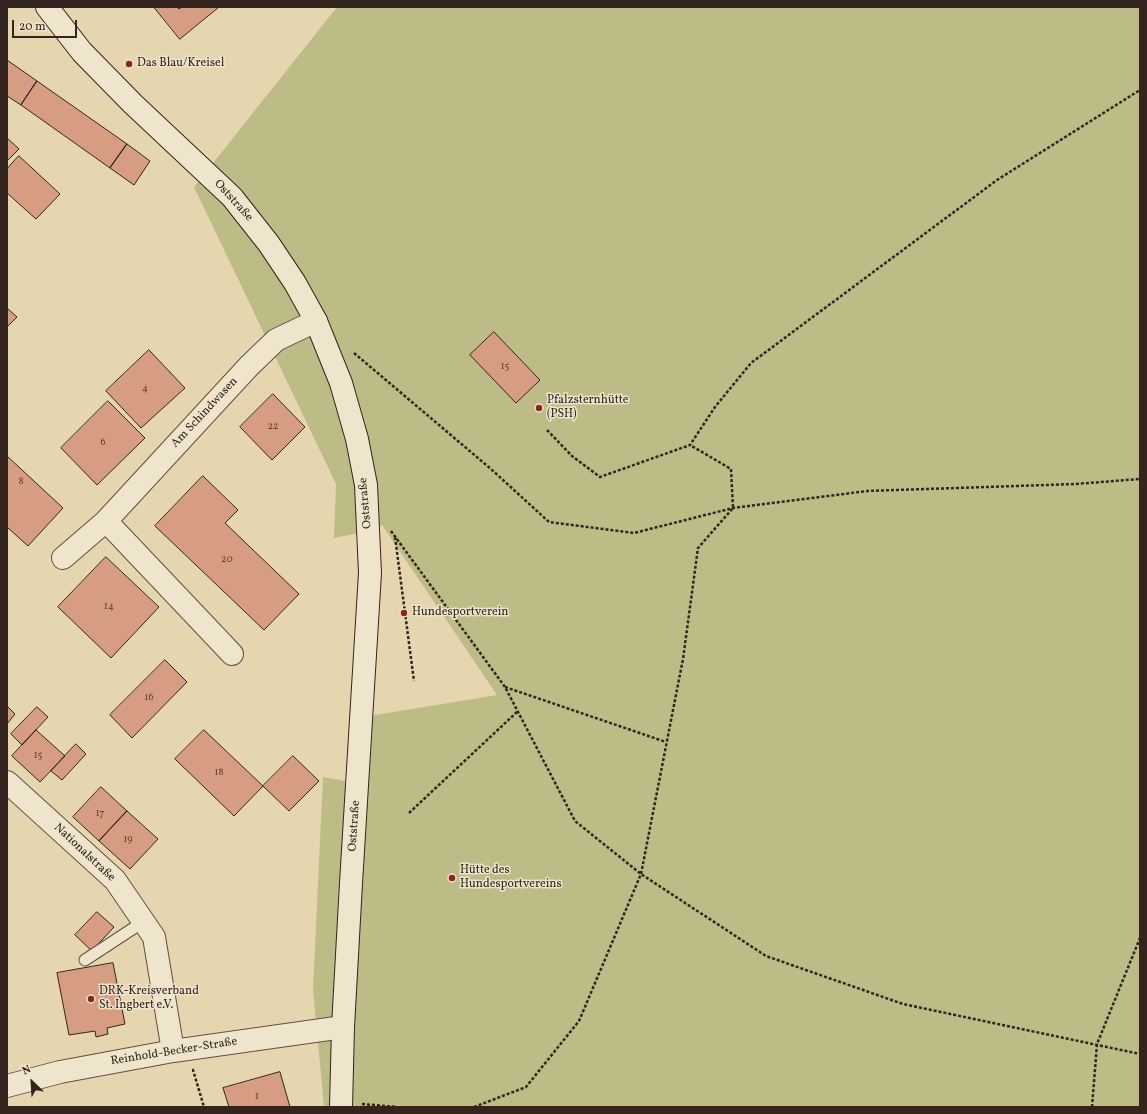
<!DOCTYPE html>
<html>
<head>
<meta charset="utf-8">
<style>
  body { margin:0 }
  #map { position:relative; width:1147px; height:1114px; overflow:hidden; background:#e6d6b0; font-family:Vollkorn,serif }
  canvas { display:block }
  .frame { position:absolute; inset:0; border:8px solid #33241e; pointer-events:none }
  .north { position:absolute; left:12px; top:1062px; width:40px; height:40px; -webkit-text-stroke:3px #efe4cc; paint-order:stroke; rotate:335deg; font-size:11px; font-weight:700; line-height:16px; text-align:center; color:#33241e }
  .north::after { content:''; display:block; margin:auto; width:14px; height:18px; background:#33241e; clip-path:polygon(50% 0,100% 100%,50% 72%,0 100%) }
  .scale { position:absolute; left:12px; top:20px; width:65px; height:18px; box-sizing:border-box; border:2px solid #33241e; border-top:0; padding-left:5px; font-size:12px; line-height:14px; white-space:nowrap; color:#33241e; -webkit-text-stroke:3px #efe4cc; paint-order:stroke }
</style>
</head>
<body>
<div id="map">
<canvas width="1147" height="1114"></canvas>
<div class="frame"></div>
<div class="north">N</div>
<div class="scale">20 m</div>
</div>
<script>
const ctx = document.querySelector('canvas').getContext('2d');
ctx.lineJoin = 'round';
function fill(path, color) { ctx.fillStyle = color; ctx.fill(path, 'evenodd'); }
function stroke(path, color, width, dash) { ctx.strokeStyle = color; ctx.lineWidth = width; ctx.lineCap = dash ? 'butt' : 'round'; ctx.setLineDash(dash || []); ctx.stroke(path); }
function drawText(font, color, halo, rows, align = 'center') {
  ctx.font = font + ' Vollkorn,serif'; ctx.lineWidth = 3; ctx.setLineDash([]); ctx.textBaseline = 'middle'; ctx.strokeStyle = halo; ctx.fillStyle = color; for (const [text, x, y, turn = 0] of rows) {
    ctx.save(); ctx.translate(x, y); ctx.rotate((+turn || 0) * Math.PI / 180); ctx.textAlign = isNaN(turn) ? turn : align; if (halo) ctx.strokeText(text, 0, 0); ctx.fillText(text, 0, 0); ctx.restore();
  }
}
fill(new Path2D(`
  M337 7H1140V1107H324L313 989 323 777 356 783 363 717 497 695 382 525 369 531 334 538 336 484 194 187Z`), '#bdbb86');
const building = new Path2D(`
  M154 7H177L179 9 182 7H219L180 39Z
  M7 60 37 81 21 105 7 96Z
  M37 81 127 144 110 168 21 105Z
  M7 138 19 149 7 161Z
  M127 144 150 161 134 185 110 168Z
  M19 156 60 194 36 219 7 193V169Z
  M7 308 17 317 7 327Z
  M494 332 540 380 516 403 470 355Z
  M149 350 185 388 141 428 106 391Z
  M273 394 305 427 272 460 240 427Z
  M108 401 145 438 97 485 61 448Z
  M7 456 63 508 28 546 7 527Z
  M203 476 238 510 225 523 299 594 264 630 155 526Z
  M106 557 159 607 111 658 58 607Z
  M165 660 187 682 132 738 110 715Z
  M7 706 15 714 7 724Z
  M37 707 48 717 22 745 11 734Z
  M36 730 65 756 40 782 12 756Z
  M204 730 263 786 234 816 175 759Z
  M76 744 86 754 62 780 51 771Z
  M293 756 319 781 289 811 263 786Z
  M101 787 127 811 99 841 73 817Z
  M127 811 158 839 130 869 99 841Z
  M97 912 114 927 92 951 75 935Z
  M113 963 125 1024 107 1028 108 1034 96 1037 95 1031 69 1035 57 973Z
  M280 1072 290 1107H229L223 1088Z`);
fill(building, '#d79d83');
stroke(building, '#33241e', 1);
const lane = new Path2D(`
  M85 960 143 922`);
const street = new Path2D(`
  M106 521 232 654
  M63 558 106 521 249 366 276 340 316 321
  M7 782 115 880 154 937 173 1051
  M7 1086 60 1072 173 1051 343 1027`);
const secondary = new Path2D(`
  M47 7 82 52 133 104 232 197 269 244 295 283 316 321 341 383 357 439 366 485 370 573 351 883 343 1027 341 1107`);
stroke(lane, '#605042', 13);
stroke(street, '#605042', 24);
stroke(secondary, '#33241e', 24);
stroke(new Path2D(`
  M354 353 491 469 549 522 634 533 733 508 867 491 1075 484 1140 479
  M547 430 572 456 600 477 690 445 715 407 751 363 997 180 1140 90
  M391 531 505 687 575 821 641 874 766 956 903 1004 1140 1054
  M395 537 414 681
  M505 687 666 742
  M409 813 518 711
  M192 1070H193L204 1107
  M362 1104 397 1107
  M474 1107 526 1087 579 1021 641 874 683 659 698 548 733 508 731 469 690 445
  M1092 1107 1097 1044 1140 938`), '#33241e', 2.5, [3, 2]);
stroke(lane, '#efe4cc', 11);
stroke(street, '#efe4cc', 22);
stroke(secondary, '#efe4cc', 22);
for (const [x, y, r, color] of [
  [129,64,4,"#8f2418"],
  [539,408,4,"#8f2418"],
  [404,613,4,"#8f2418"],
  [452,878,4,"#8f2418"],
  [91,999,4,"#8f2418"]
]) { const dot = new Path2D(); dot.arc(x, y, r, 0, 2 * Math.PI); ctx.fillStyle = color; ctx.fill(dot); stroke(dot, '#efe4cc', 1.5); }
drawText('10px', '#5c4237', null, [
  ["15",505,367],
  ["4",145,389],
  ["22",273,427],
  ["6",103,443],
  ["8",21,482],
  ["20",227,560],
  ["14",109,607],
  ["16",149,698],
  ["15",38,756],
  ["18",219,773],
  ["17",100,814],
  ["19",128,840],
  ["1",257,1097]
]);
drawText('12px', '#33241e', '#efe4cc', [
  ["Das Blau/Kreisel",137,64],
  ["Pfalzsternhütte",547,401],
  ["(PSH)",547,415],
  ["Hundesportverein",412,613],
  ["Hütte des",460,871],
  ["Hundesportvereins",460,885],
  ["DRK-Kreisverband",99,992],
  ["St. Ingbert e.V.",99,1006]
], 'left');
drawText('12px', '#33241e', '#efe4cc', [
  ["Oststraße",233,201,48],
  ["Am Schindwasen",205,413,-47],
  ["Oststraße",366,503,-95],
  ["Oststraße",355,826,-86],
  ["Nationalstraße",84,853,43],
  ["Reinhold-Becker-Straße",174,1052,-9]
]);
</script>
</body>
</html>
